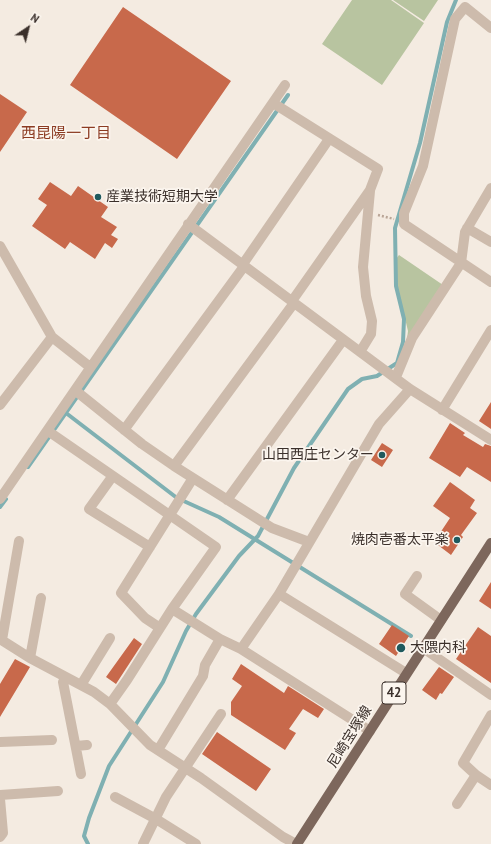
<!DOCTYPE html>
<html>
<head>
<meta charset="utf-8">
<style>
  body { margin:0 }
  #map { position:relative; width:491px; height:844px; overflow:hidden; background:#f4ebe1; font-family:"PT Sans",sans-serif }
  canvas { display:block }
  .north { position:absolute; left:8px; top:8px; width:40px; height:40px; -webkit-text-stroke:3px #fbf5ee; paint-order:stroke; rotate:35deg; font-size:11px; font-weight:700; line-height:16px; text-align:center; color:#3b302b }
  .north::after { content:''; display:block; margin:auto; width:14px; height:18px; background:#3b302b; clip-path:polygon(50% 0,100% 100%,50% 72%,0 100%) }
</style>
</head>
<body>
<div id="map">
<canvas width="491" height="844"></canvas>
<div class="north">N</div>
</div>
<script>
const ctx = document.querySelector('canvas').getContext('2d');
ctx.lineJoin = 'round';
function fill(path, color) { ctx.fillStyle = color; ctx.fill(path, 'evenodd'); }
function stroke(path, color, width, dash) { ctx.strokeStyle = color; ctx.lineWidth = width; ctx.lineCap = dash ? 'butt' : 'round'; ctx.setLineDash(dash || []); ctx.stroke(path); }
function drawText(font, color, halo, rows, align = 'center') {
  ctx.font = font + ' "PT Sans","Noto Sans JP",sans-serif'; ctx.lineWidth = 3.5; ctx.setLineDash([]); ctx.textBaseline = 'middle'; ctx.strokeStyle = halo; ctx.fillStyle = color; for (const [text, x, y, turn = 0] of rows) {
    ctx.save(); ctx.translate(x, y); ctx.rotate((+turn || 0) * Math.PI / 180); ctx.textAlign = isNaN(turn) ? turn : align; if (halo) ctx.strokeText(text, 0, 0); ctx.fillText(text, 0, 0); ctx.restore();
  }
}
fill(new Path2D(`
  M352 0H391L424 23 382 85 322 44Z
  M393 0H438L424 21Z
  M399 255 443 285 407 339 408 331 397 285 396 259Z`), '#b8c4a0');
stroke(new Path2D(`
  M66 413 177 498 219 517 411 636
  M28 467 288 95
  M0 507 6 499
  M88 844 84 836 89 818 109 766 163 682 186 631 196 614 239 556 258 536 294 468 348 389 362 379 377 376 397 363 403 342 404 319 396 286 395 228 420 143 447 22 456 0`), '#7fb0b2', 4);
fill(new Path2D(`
  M123 7 231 81 177 159 70 85Z
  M0 94 27 112 0 152Z
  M50 182 71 196 78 186 108 207 101 217 117 227 111 235 118 239 112 248 105 243 95 259 70 242 65 249 32 226 47 205 38 199Z
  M491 402V429L479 421Z
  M450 423 465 433 463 435 483 447 485 444 491 446V482L467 467 460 477 429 458Z
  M382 443 393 450 382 467 371 460Z
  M450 482 475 500 470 508 477 513 461 535 463 537 451 555 434 542 450 518 433 506Z
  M491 582V609L479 601Z
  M392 625 409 636 396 656 379 644Z
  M478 627 491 636V683L456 659Z
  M134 638 142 644 116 684 106 677Z
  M15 659 30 667 0 717V684Z
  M241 664 284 693 288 686 324 709 318 718 303 709 289 729 296 733 285 750 231 715V702L242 686 232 679Z
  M439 667 454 677 442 694 440 693 436 700 422 690Z
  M217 732 271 769 256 791 202 754Z`), '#c8694b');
stroke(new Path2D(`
  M378 215 394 219`), '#b9a596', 2.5, [2, 2]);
stroke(new Path2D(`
  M491 28 465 7 455 19 423 166 404 213V224L491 282
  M273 103 378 169 370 190 292 301
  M188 224 410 389 491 440
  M467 228 491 242
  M0 246 52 337 90 367
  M243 264 329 139
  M360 352 371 334 372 321 366 296 363 267 370 191
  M396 377 412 338 461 263 465 232 491 188
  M76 391 142 444 174 466 272 528 309 542
  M0 405 52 337
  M442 410 491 330
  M124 430 245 265
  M48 431 216 547 172 609 127 680 110 704
  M174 466 294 303
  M112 477 89 509 150 547
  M0 499 285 85
  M227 500 343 340
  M417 576 405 594 441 620
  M279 594 406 673
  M172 609 220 639 241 649 370 731
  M160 628 145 618 121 593 193 478
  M0 639 30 658 94 692 110 704 150 745 201 778 283 837 296 844
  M2 640 19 541
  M423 648 491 695
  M241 649 279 594 379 424 410 389
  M30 658 41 598
  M66 677 63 682 81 774
  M81 685 110 638
  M491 715 463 763 476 775 491 785
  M0 742 52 740
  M76 746 87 745
  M158 750 203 676 205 665 220 639
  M0 795 58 791
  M115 797 156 819 196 844
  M0 799 3 833 0 837
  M457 804 476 775
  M143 844 166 797 221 714`), '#cdbbac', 10);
stroke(new Path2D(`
  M297 844 491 543`), '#7d675c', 10);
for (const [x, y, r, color] of [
  [98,197,4,"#1f5a5e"],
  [382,455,4,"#1f5a5e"],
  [457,540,4,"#1f5a5e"],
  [401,648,5,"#1f5a5e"]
]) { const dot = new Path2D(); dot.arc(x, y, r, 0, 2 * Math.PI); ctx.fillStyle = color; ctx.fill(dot); stroke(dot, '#fbf5ee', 1.5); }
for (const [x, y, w] of [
  [394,693,24]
]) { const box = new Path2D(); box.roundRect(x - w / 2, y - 11, w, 22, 3); ctx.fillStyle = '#fbf5ee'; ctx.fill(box); stroke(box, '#3b302b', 1); }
drawText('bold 13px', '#3b302b', null, [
  ["42",394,693]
]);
drawText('14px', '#3b302b', '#fbf5ee', [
  ["産業技術短期大学",106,197],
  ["山田西庄センター",374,455,"right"],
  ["焼肉壱番太平楽",449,540,"right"],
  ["大隈内科",410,648]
], 'left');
drawText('14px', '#3b302b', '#fbf5ee', [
  ["尼崎宝塚線",350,737,-58]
]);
drawText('15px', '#8c3b22', '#fbf5ee', [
  ["西昆陽一丁目",66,134]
]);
</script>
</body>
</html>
